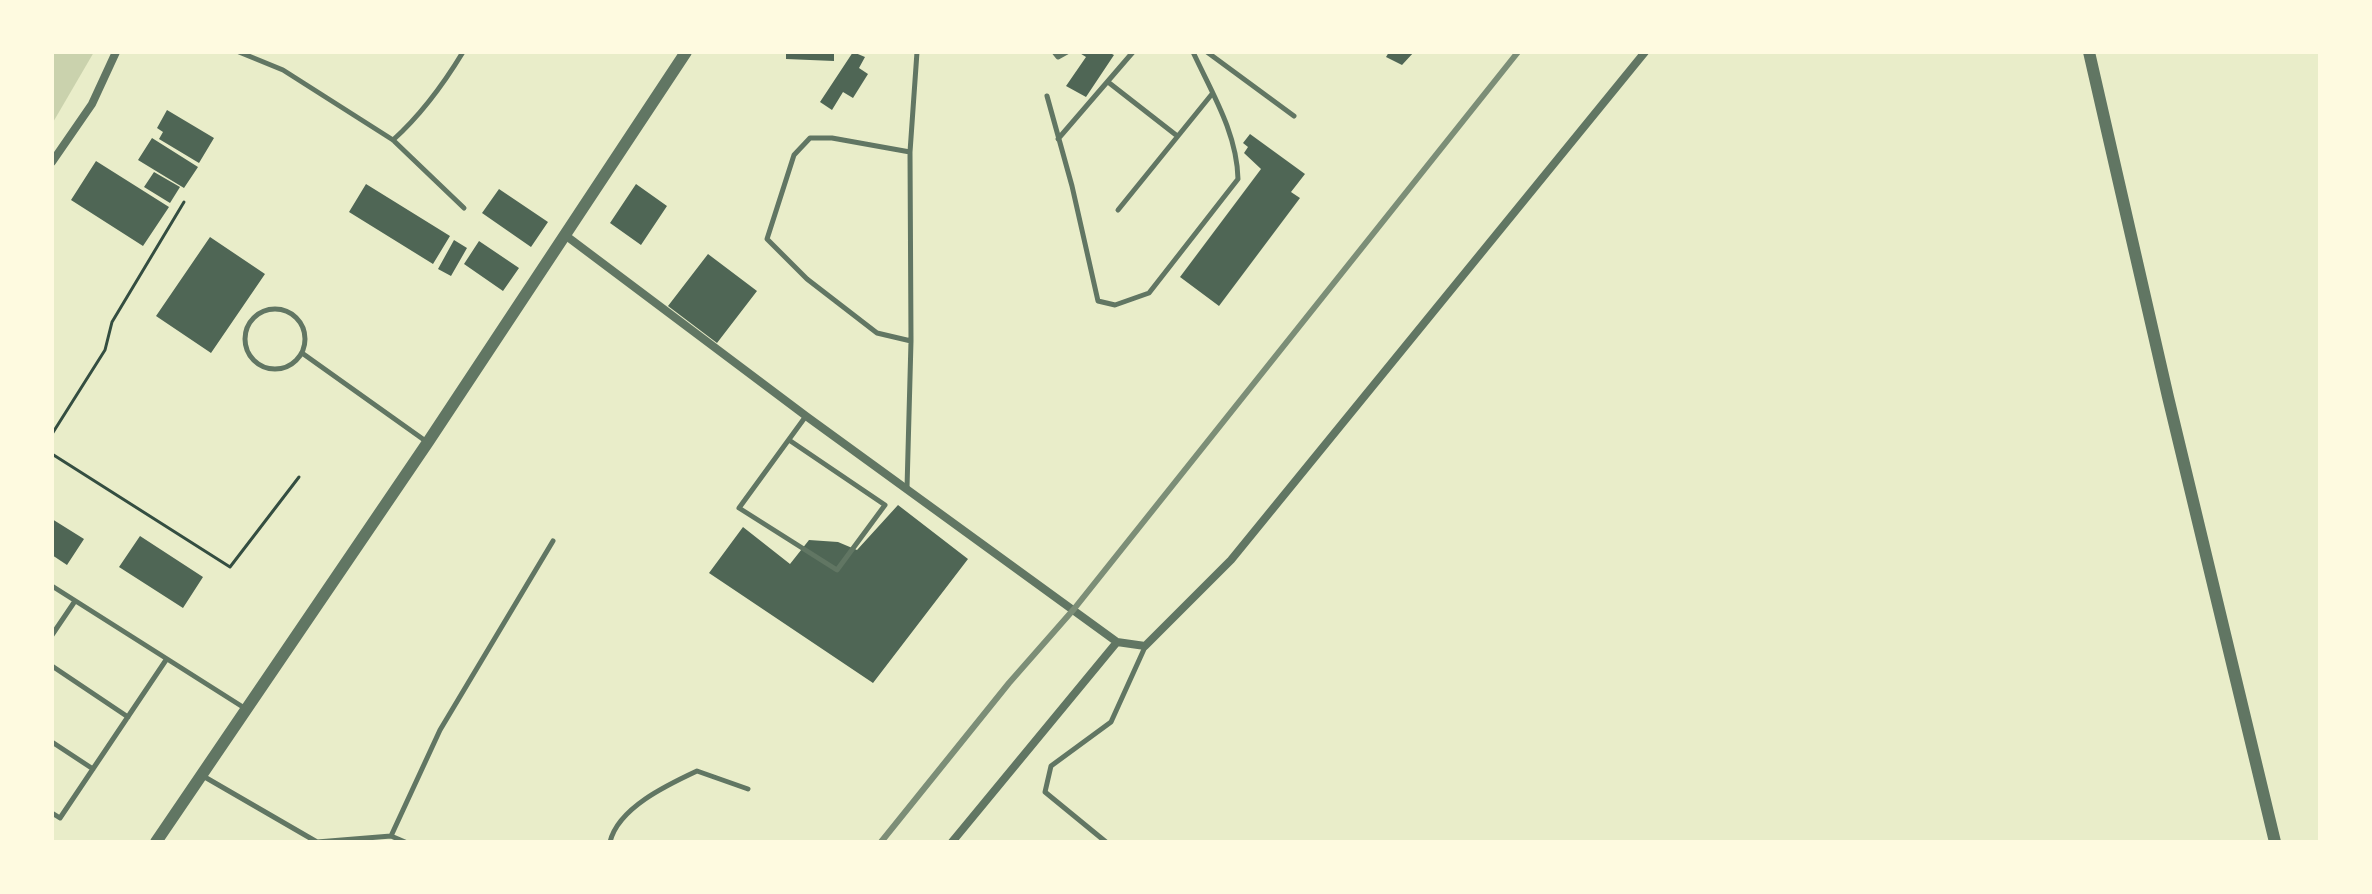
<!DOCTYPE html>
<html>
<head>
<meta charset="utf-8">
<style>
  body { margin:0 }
  #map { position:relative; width:2372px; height:894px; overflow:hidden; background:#e9edc9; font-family:Figtree,sans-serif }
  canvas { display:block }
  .frame { position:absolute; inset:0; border:54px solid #fefae0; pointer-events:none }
</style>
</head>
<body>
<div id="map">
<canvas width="2372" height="894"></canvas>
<div class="frame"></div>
</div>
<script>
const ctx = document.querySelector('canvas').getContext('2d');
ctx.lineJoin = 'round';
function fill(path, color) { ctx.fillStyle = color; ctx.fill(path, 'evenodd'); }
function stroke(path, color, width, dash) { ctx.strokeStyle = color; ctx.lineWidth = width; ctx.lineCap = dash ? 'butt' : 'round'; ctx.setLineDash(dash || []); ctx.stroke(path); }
fill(new Path2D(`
  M52 52H94L52 124Z`), '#cad2ad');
fill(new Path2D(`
  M786 52H834V61L786 59Z
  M853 52 865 57 859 68 868 74 853 98 843 92 832 110 820 102Z
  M1078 52H1108L1114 55 1086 97 1066 86 1086 57Z
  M1389 52H1414L1402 65 1386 57Z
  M167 110 214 138 199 163 159 139 163 132 157 128Z
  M1250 134 1305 174 1291 192 1300 198 1219 306 1180 277 1261 169 1244 153 1248 147 1243 143Z
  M152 138 198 167 184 188 138 160Z
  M96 161 169 207 143 246 71 200Z
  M154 172 180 187 170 203 144 187Z
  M366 184 450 236 433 264 349 212Z
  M636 184 667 206 641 245 610 223Z
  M499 189 548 222 531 247 482 213Z
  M210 237 265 274 211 353 156 316Z
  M454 240 467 248 451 276 438 269Z
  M479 241 519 268 503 291 464 264Z
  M708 254 757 291 717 343 668 306Z
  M898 505 968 559 873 683 709 573 743 527 790 564 809 540 838 542 857 550Z
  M52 519 84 539 67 565 52 555Z
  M140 536 203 577 183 608 119 567Z`), '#4f6655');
stroke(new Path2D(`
  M52 434 105 350 112 322 184 202
  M52 454 230 567 299 477`), '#344e41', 3);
stroke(new Path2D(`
  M239 52 283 70 393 140 464 208
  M1054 52 1058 57 1067 52
  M1207 52 1294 116
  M1108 82 1176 135
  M1047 96 1072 186 1098 301 1115 305 1149 293 1238 179C1237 133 1212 93 1193 52
  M1058 139 1133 52
  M393 140C422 114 443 85 463 52
  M910 152 832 138H810L794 155 767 239 807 279 877 333 911 341
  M1118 210 1212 94
  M245 339a30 30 0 1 1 60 0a30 30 0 1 1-60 0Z
  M302 353 427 442
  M789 440 885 505 837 570 739 508 806 416
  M907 488 911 341 910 152 917 52
  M52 586 246 709
  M52 635 75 601
  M52 666 128 717
  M52 742 93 769
  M203 776 317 842 391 836 405 842
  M52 813 60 818 166 660
  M391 836 440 730 553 541
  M610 842C618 808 667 785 697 771L748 789
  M1106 842 1045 792 1051 766 1111 722 1145 647`), '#617663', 5);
stroke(new Path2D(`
  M52 162 92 104 116 52
  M565 235 806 416 1117 642 1145 646 1231 560 1645 52
  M952 842 1117 642`), '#617663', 8);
stroke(new Path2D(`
  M2089 52 2168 397 2275 842
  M156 842 428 442 686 52`), '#617663', 12);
stroke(new Path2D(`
  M881 842 1009 683 1074 609 1518 52`), '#7c8e77', 6);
</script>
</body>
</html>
